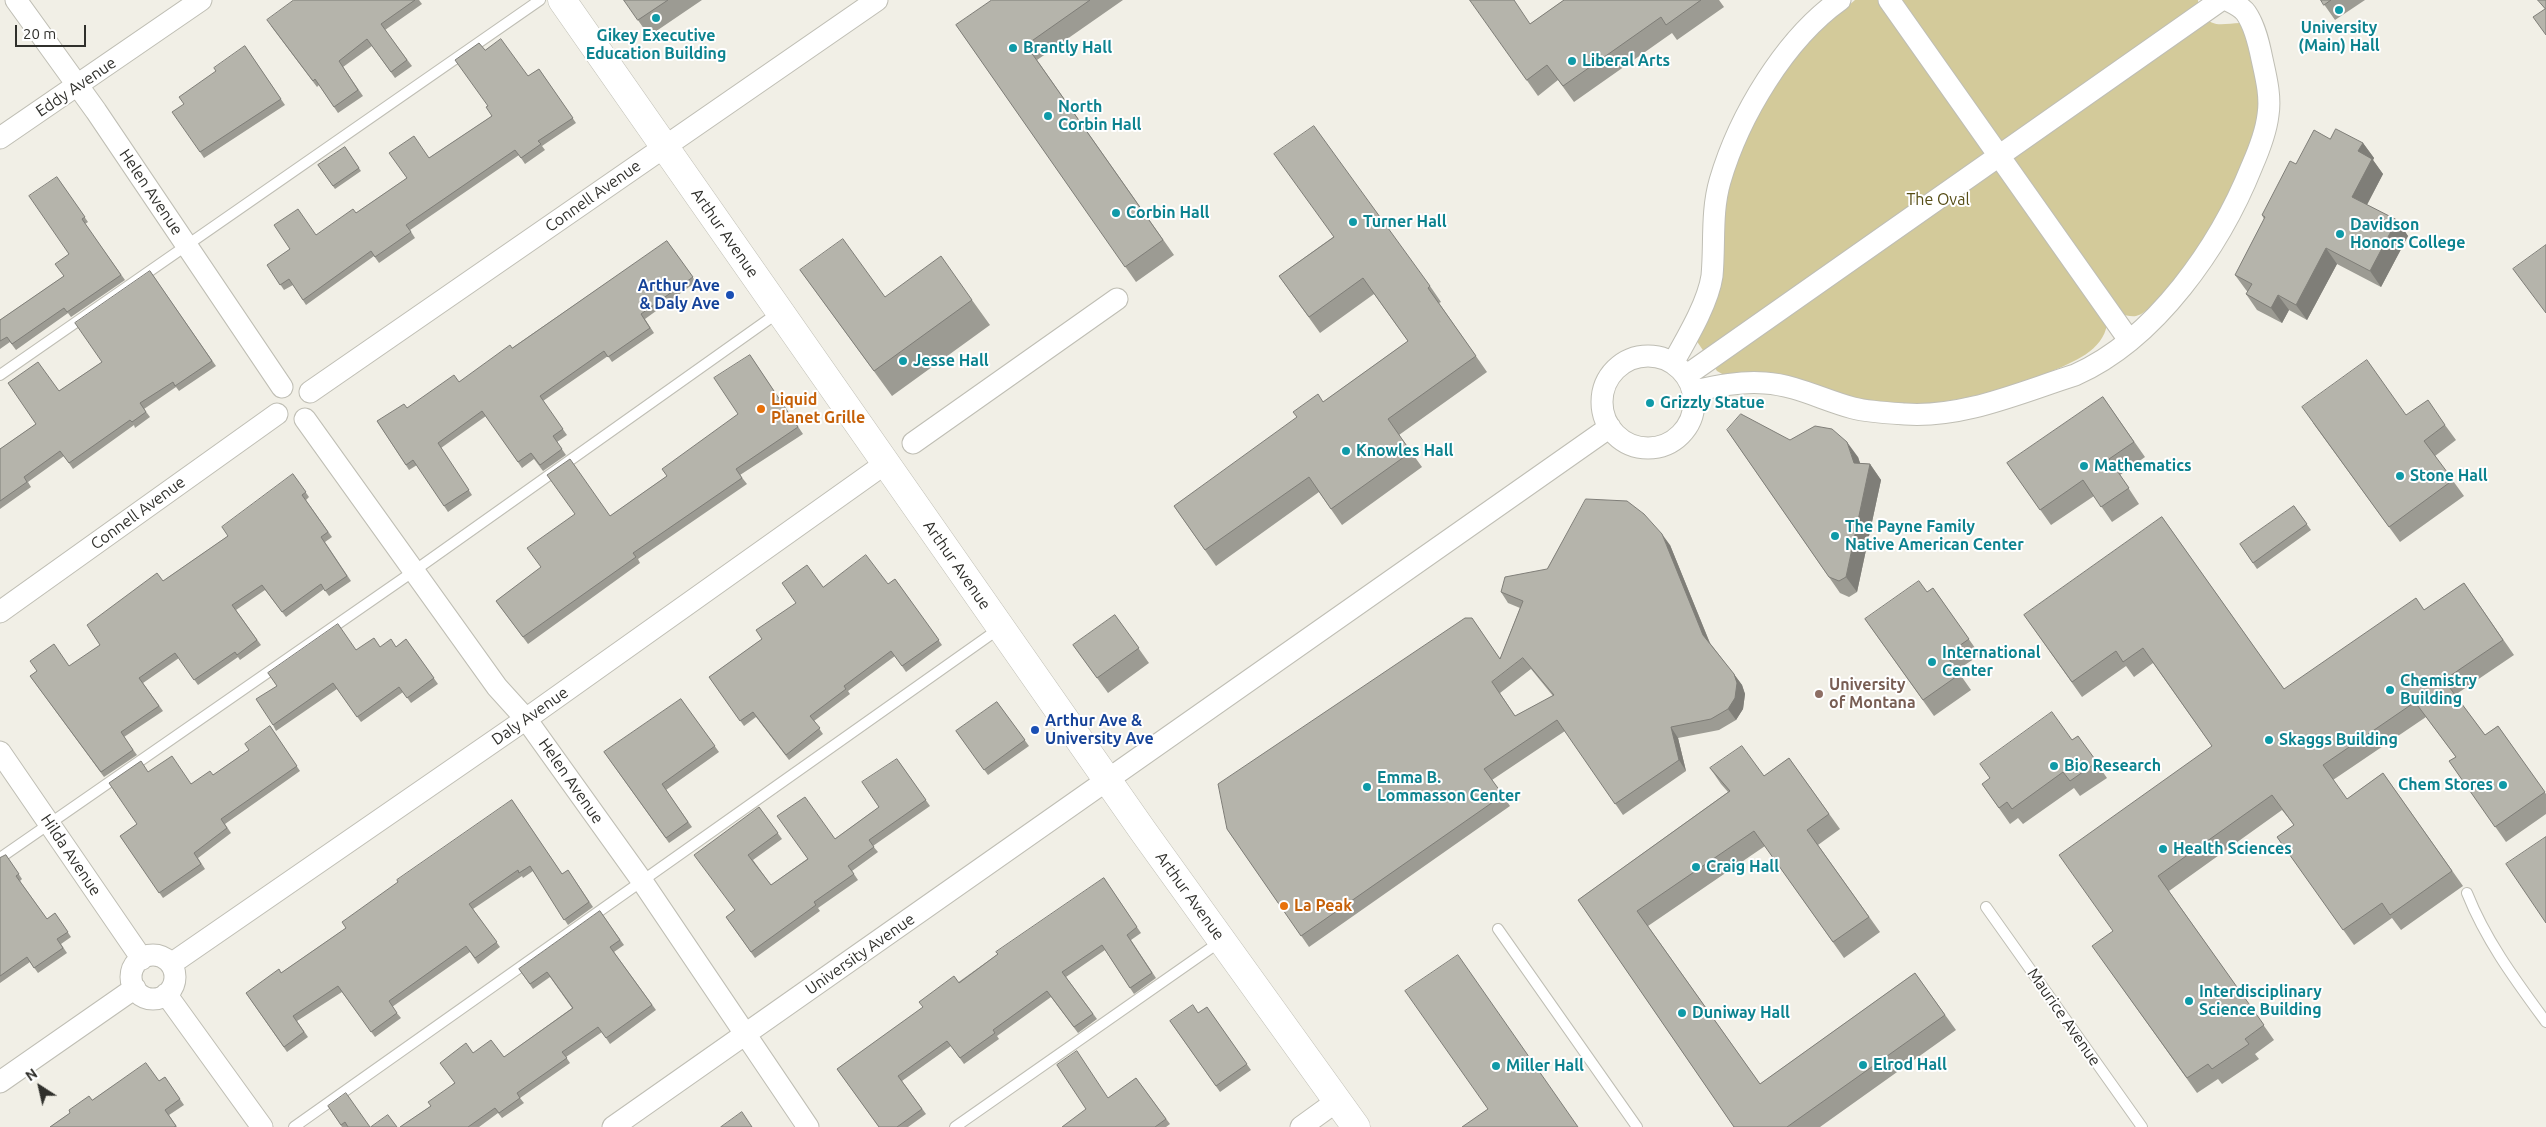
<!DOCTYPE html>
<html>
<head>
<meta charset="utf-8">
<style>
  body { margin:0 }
  #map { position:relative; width:2546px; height:1127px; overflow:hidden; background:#f1efe6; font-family:Ubuntu,sans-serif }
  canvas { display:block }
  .north { position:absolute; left:15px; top:1062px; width:50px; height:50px; -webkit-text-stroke:4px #fff; paint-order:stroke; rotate:325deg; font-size:14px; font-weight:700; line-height:20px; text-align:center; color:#30302c }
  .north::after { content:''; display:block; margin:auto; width:18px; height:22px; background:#30302c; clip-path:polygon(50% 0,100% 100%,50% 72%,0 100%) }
  .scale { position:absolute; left:15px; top:25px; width:71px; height:22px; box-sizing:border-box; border:2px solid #30302c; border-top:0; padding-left:6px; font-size:15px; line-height:18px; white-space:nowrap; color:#30302c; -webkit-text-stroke:4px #fff; paint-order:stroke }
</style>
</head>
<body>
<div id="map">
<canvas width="2546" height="1127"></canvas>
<div class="north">N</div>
<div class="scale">20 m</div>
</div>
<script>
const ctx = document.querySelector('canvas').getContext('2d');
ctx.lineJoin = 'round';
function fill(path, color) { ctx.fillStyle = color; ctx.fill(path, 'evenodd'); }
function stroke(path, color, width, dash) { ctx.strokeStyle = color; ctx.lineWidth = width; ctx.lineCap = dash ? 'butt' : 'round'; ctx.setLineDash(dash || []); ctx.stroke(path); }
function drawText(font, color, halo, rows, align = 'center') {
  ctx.font = font + ' Ubuntu,sans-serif'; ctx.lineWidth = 4; ctx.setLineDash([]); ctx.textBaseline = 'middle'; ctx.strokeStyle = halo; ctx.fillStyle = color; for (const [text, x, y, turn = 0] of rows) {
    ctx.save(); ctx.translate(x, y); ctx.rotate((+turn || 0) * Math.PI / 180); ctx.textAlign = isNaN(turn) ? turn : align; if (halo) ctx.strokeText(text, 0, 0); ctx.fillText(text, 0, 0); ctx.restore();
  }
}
fill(new Path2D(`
  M1855 0H2198C2198 6 2201 10 2204 15 2212 29 2226 23 2240 23L2244 26C2252 54 2261 83 2258 112 2252 174 2205 246 2164 292 2156 300 2148 313 2136 316 2131 317 2125 315 2121 314L2107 324C2103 351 2073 362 2050 372 2003 390 1957 403 1907 405 1882 406 1856 399 1832 395 1796 388 1760 382 1724 375L1717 371 1696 340 1727 183 1766 97 1792 59 1825 26Z`), '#d3ca9a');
const lane = new Path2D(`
  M0 375 540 0
  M0 858 414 571 779 312
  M2467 893C2486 941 2516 981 2546 1022
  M1986 907 2142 1127
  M1498 929 1637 1127
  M294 1127 1000 628
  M955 1127 1221 941`);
const street = new Path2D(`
  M16 0 96 111 282 387
  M1889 0 2129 340
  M0 138 201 0
  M1602 402a46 46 0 1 1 92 0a46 46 0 1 1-92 0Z
  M1673 363C1687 338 1708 303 1712 276 1715 244 1711 212 1720 181 1739 116 1785 39 1840 0
  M1687 375 2221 0
  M1694 391C1717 386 1741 381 1765 383 1796 385 1823 400 1853 408 1869 412 1889 413 1905 414 1964 418 2021 392 2075 375 2156 339 2220 246 2252 166 2259 150 2266 132 2268 115 2271 97 2266 77 2262 59 2259 44 2255 26 2246 13 2242 7 2233 3 2227 0
  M310 392 877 0
  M305 419 497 687 526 719 642 881 808 1127
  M913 443 1117 299
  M0 612 277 414
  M0 752 142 959
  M131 977a22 22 0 1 1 44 0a22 22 0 1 1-44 0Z
  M171 964 526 719 886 463
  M166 994 262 1127
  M0 1082 135 988
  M613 1127 1610 427
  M1301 1127 1337 1101`);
const secondary = new Path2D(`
  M562 0 1143 831 1356 1127`);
stroke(lane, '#bfbeb4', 12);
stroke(street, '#bfbeb4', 23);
stroke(secondary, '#bfbeb4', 29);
stroke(lane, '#fff', 10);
stroke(street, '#fff', 21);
stroke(secondary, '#fff', 28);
fill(new Path2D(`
  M294 0H419L422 4 385 30 412 66 395 78 372 46 343 67 363 96 338 113 319 85 317 87 271 26Z
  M624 0H702L649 36Z
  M992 0H1123L1037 60 1174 255 1136 282 956 25Z
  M1470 0 1530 24 1564 0H1719L1724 7 1677 40 1672 33 1574 102 1558 80 1538 96Z
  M2321 0H2365L2335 20Z
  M245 46 285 105 204 158 200 152 216 71Z
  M485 50 528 76 539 69 576 123 542 146 545 150 525 164 519 155 410 230 415 238 379 263 374 256 306 305 293 285 284 290 267 265 290 249 356 213 407 178 429 158 492 116 488 106Z
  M2330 139 2363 143 2374 158 2373 160 2383 174 2367 205 2397 220 2408 236 2381 287 2337 264 2307 320 2289 310 2282 323 2257 310 2246 294 2248 292 2246 290 2235 275 2264 219 2262 215 2296 164Z
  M345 147 361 171 335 189 318 165Z
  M57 177 88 222 85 224 125 280 71 317 68 313 16 350 10 342 0 349V320L64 276 69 254Z
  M1333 237 1430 286 1441 302 1439 303 1487 372 1399 435 1422 467 1342 525 1319 492 1216 566 1174 506 1323 402 1408 341 1374 294 1320 333 1279 276Z
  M667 241 696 282 645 319 654 333 612 362 608 356 543 401 567 435 557 442 566 455 543 471 534 459 522 468 486 416 441 448 472 495 448 512 417 465 409 470 377 421 407 408 459 382 512 348Z
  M800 270 885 297 972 300 990 325 892 396Z
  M150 271 216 366 179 391 176 387 144 409 150 417 135 428 134 425 73 469 64 456 28 482 31 487 0 509V449L36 424 59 391 102 362Z
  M750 355 803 434 740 475 747 484 638 559 640 563 528 644 496 601 610 516 667 476 738 414Z
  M2103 397 2145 457 2120 475 2139 504 2112 522 2094 496 2051 525 2007 463Z
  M2406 415 2445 425 2456 440 2435 456 2464 496 2400 542 2313 423Z
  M1727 430 1790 440 1858 457 1860 463 1870 464 1881 480 1857 592 1849 597 1840 593Z
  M293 474 309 497 306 500 332 537 325 542 351 581 329 596 324 589 286 617 265 590 236 610 261 645 240 660 238 657 198 685 179 658 143 683 163 711 124 737 137 755 104 777 30 676 37 671 70 666 100 645 163 581 228 536Z
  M2294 506 2311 530 2257 569 2240 544Z
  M2162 517 2284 689 2424 610 2464 583 2514 655 2455 695 2485 735 2498 726 2546 794V814L2506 842 2449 761 2456 757 2426 717 2333 780 2347 799 2383 773 2463 886 2401 930 2392 918 2354 945 2277 837 2294 825 2282 810 2169 891 2274 1040 2255 1054 2259 1059 2222 1084 2218 1079 2197 1093 2103 961 2113 931 2212 746 2153 663 2134 677 2126 666 2082 697 2024 615Z
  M1670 545 1710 643 1742 685 1745 694 1743 709 1736 720 1719 730 1678 738 1686 771 1623 815 1565 731 1492 780 1510 806 1309 947 1227 829 1472 618 1500 659 1520 608 1508 603 1501 592ZM1531 669 1553 696 1515 716 1500 693Z
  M895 579 942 645 906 672 895 656 848 691 850 694 814 721 823 734 789 760 756 717 744 726 709 677 762 639 823 587 888 584Z
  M1933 588 1980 655 1957 670 1971 690 1934 716 1865 619 1927 592Z
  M1115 615 1149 663 1108 693 1073 645Z
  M406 639 438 684 411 703 403 692 361 722 337 689 276 731 273 725 356 650 380 647H396Z
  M681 699 719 752 666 790 692 827 669 843 604 752Z
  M997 702 1029 746 988 775 956 731Z
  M270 726 300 771 225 824 231 833 198 858 205 869 163 898 120 836 137 824 148 772 191 784 213 775 249 750Z
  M2078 736 2107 778 2080 796 2074 788 2023 824 2018 818 2010 824 1982 784 2072 740Z
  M1789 758 1840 829 1818 845 1880 932 1844 958 1765 846 1648 926 1760 1084 1915 973 1956 1030 1820 1127H1734L1578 900 1728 792 1721 784 1710 768 1764 776Z
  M897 759 930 806 873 846 878 852 852 871 858 880 818 908 820 911 755 958 726 917 735 910 759 807 782 839 753 860 771 885 879 807Z
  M512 800 562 874 568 870 593 907 568 925 533 871 523 878 522 876 473 909 500 947 478 964 470 952 392 1007 401 1018 375 1037 342 992 297 1021 308 1037 287 1052 246 993 281 973 346 928Z
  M6 855 22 879 20 881 47 919 55 913 71 937 61 944 67 953 38 973 30 962 0 983V858Z
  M1104 878 1141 933 1131 940 1156 978 1134 994 1105 950 1066 977 1097 1019 1078 1033 1051 997 997 1036 999 1039 964 1064 951 1046 902 1081 926 1114 908 1127H879L837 1069Z
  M600 911 624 945 614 952 656 1010 610 1044 602 1032 566 1057 570 1063 520 1098 524 1103 502 1118 498 1113 479 1127H400L431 1106 454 1083 473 1053 504 1057 572 1008 550 977 533 989 519 969Z
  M1207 1007 1251 1070 1220 1092 1170 1021 1198 1013Z
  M165 1077 184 1105 169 1115 177 1127H50L70 1113 92 1100 159 1081Z
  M1136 1078 1170 1124 1166 1127H1062L1108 1098Z
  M328 1106 370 1127H342Z`), '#9c9b93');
fill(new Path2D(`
  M2363 143 2374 158 2373 160 2383 174 2363 212 2352 197 2358 151Z
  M2397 220 2408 236 2381 287 2370 271Z
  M2326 248 2337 264 2307 320 2296 305Z
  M2278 295 2289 310 2282 323 2271 308Z
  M1847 442 1858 457 1865 478 1854 463Z
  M1870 464 1881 480 1857 592 1846 577Z
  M1662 534 1670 545 1711 646 1703 635Z
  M1734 674 1742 685 1745 694 1743 709 1736 720 1728 709Z
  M1671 727 1678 738 1686 771 1679 760Z`), '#7f7e78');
const building = new Path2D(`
  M294 0H415L381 24 407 60 391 72 367 39 339 61 358 90 334 107 315 79 313 81 267 20Z
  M624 0H668L638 20Z
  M992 0H1090L1026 45 1163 240 1125 267 956 25Z
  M1470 0H1514L1530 24 1564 0H1701L1666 25 1661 17 1563 86 1547 65 1527 80Z
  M2321 0H2331L2324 5Z
  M2538 0H2546V35L2533 17 2545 9Z
  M501 39 528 76 539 69 573 118 538 141 541 144 521 158 515 150 406 225 411 232 375 257 371 251 303 300 289 279 280 285 267 265 290 249 274 225 298 209 316 235 353 209 356 213 407 178 389 153 414 136 429 158 492 116 486 107 488 106 455 60 479 43 485 50Z
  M245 46 281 99 200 152 172 112 184 104 179 97 216 71 214 68Z
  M1314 126 1430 286 1428 288 1476 356 1388 419 1411 452 1331 509 1309 477 1205 550 1174 506 1297 417 1293 412 1318 394 1323 402 1408 341 1363 278 1309 317 1279 276 1334 237 1274 154Z
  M2336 129 2363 143 2358 151 2372 159 2352 197 2397 220 2370 271 2326 248 2296 305 2278 295 2271 308 2246 294 2252 284 2235 275 2265 217 2262 215 2290 161 2296 164 2314 130 2330 139Z
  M345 147 359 168 333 186 318 165Z
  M57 177 85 217 82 219 121 275 67 312 64 308 12 344 7 337 0 341V320L64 276 55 264 69 254 29 196Z
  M843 239 885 297 941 256 972 300 874 371 800 270Z
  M667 241 693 277 641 314 650 328 608 357 604 351 540 396 563 429 553 436 562 449 540 465 531 453 518 462 482 411 438 443 469 490 444 506 413 460 406 465 377 421 404 404 407 408 454 375 459 382 510 345 512 348Z
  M2546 245V313L2513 269Z
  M150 271 212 361 175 386 173 382 140 403 146 412 132 422 130 420 69 463 60 451 24 477 27 482 0 501V449L36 424 8 383 38 362 59 391 102 362 75 323Z
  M750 355 798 427 736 469 742 478 633 553 636 557 523 637 496 601 541 567 527 548 575 514 547 475 570 459 610 516 667 476 662 469 738 414 714 378Z
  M2367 360 2406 415 2428 400 2445 425 2424 441 2453 480 2389 527 2302 407Z
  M2103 397 2134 442 2109 459 2129 488 2101 507 2083 480 2040 510 2007 463Z
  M1741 414 1790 440 1815 426 1832 429 1847 442 1854 463 1870 464 1846 577 1839 581 1829 577 1727 430Z
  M293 474 306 492 302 495 328 532 321 537 347 576 325 591 321 584 282 612 262 585 232 605 257 640 237 655 235 652 194 680 175 653 139 678 159 706 121 732 133 750 101 772 30 676 37 671 30 661 54 644 69 666 100 645 87 625 157 573 163 581 228 536 222 527Z
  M1586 499 1627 501 1644 514 1662 534 1703 635 1734 674 1737 683 1735 698 1728 709 1711 719 1671 727 1679 760 1615 804 1557 720 1484 769 1503 795 1301 936 1227 829 1218 784 1465 618H1472L1500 659 1523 601 1501 592 1505 577 1547 569ZM1523 658 1554 695 1515 716 1492 682Z
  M2294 506 2307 524 2253 563 2240 544Z
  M2162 517 2284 689 2416 598 2424 610 2464 583 2503 640 2444 680 2485 735 2498 726 2545 792 2495 827 2449 761 2456 757 2415 702 2323 765 2347 799 2383 773 2452 871 2390 915 2382 903 2343 930 2277 837 2294 825 2272 795 2158 876 2264 1025 2245 1039 2249 1044 2212 1069 2208 1064 2187 1078 2092 946 2113 931 2059 855 2212 746 2143 648 2123 662 2116 651 2072 682 2024 615Z
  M866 555 888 584 895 579 939 640 902 666 891 651 844 686 846 689 810 716 820 728 786 755 753 712 740 721 709 677 762 639 756 630 796 603 782 583 807 565 823 587Z
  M1919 581 1927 592 1933 588 1969 639 1946 655 1960 674 1923 700 1865 619Z
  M1115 615 1139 648 1097 678 1073 645Z
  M338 624 356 650 374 638 380 647 391 639 396 647 406 639 434 678 407 698 399 687 357 717 333 683 273 725 256 699 277 686 268 673Z
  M681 699 715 746 662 784 688 822 666 838 604 752Z
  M997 702 1025 740 984 770 956 731Z
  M2052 712 2072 740 2078 736 2097 762 2070 781 2063 772 2012 809 2007 802 1999 808 1982 784 1990 778 1980 764Z
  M270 726 297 766 221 819 227 828 194 853 201 864 159 893 120 836 137 824 109 783 141 761 148 772 172 756 191 784 210 771 213 775 249 750 245 744Z
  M1742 746 1764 776 1789 758 1829 814 1807 830 1869 917 1833 942 1754 831 1637 911 1760 1084 1915 973 1945 1015 1787 1127H1734L1578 900 1730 791 1710 768Z
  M897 759 926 800 869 840 874 847 848 866 854 874 814 902 816 905 751 952 726 917 735 910 694 855 759 807 778 833 748 855 771 885 808 859 777 816 805 797 835 839 879 807 862 782Z
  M512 800 562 874 568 870 589 902 564 920 530 866 519 873 518 870 469 904 497 942 475 958 466 946 389 1001 397 1013 371 1032 338 986 293 1016 304 1032 284 1047 246 993 279 969 281 973 346 928 342 922 398 882 397 880Z
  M2546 837V923L2506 864Z
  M6 855 19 874 16 876 47 919 55 913 68 932 57 939 63 948 34 968 27 957 0 976V858Z
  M1104 878 1137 927 1127 935 1152 973 1130 988 1102 945 1062 972 1093 1014 1074 1027 1047 991 993 1030 995 1033 960 1058 947 1041 898 1076 922 1109 897 1127H879L837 1069 923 1007 919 1002 954 976 959 983 998 954 996 952Z
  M600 911 620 940 610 947 652 1005 606 1038 598 1027 562 1052 567 1058 517 1093 520 1098 499 1113 495 1108 468 1127H400L431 1106 428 1102 455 1083 440 1063 466 1043 473 1053 491 1040 504 1057 573 1008 547 972 530 984 519 969Z
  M1458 955 1578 1127H1462L1488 1109 1405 991Z
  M1193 1005 1198 1013 1207 1007 1247 1064 1216 1086 1170 1021Z
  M1077 1051 1108 1098 1136 1078 1166 1119 1155 1127H1062L1086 1109 1057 1065Z
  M146 1063 159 1081 165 1077 180 1099 165 1110 176 1126 174 1127H50L70 1113 69 1110 89 1096 92 1100Z
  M346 1093 370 1127H348L345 1122 341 1125 328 1106Z
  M742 1112 752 1127H721Z
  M388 1115 397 1127H371Z`);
fill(building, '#b5b4ab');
stroke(building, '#7f7e78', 1);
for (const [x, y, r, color] of [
  [2339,10,5,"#0f9aa8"],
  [656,18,5,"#0f9aa8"],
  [1013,48,5,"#0f9aa8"],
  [1572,61,5,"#0f9aa8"],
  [1048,116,5,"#0f9aa8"],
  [1116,213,5,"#0f9aa8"],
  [1353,222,5,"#0f9aa8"],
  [2340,234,5,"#0f9aa8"],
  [730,295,5,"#1a4fb4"],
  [903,361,5,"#0f9aa8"],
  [1650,403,5,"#0f9aa8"],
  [761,409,5,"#e8710a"],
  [1346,451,5,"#0f9aa8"],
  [2084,466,5,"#0f9aa8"],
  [2400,476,5,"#0f9aa8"],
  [1835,536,5,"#0f9aa8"],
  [1932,662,5,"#0f9aa8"],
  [2390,690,5,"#0f9aa8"],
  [1819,694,5,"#8d6e63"],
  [1035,730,5,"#1a4fb4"],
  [2269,740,5,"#0f9aa8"],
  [2054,766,5,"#0f9aa8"],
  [2503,785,5,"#0f9aa8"],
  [1367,787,5,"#0f9aa8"],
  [2163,849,5,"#0f9aa8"],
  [1696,867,5,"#0f9aa8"],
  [1284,906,5,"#e8710a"],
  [2189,1001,5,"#0f9aa8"],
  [1682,1013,5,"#0f9aa8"],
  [1863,1065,5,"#0f9aa8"],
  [1496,1066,5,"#0f9aa8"]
]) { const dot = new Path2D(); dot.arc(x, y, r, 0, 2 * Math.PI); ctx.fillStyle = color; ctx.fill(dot); stroke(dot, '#fff', 2); }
drawText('bold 16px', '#0d838f', '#fff', [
  ["University",2339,28,"center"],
  ["(Main) Hall",2339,46,"center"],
  ["Gikey Executive",656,36,"center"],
  ["Education Building",656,54,"center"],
  ["Brantly Hall",1023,48],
  ["Liberal Arts",1582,61],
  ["North",1058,107],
  ["Corbin Hall",1058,125],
  ["Corbin Hall",1126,213],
  ["Turner Hall",1363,222],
  ["Davidson",2350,225],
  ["Honors College",2350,243],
  ["Jesse Hall",913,361],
  ["Grizzly Statue",1660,403],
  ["Knowles Hall",1356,451],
  ["Mathematics",2094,466],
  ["Stone Hall",2410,476],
  ["The Payne Family",1845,527],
  ["Native American Center",1845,545],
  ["International",1942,653],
  ["Center",1942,671],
  ["Chemistry",2400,681],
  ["Building",2400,699],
  ["Skaggs Building",2279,740],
  ["Bio Research",2064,766],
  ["Emma B.",1377,778],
  ["Lommasson Center",1377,796],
  ["Chem Stores",2493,785,"right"],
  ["Health Sciences",2173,849],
  ["Craig Hall",1706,867],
  ["Interdisciplinary",2199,992],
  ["Science Building",2199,1010],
  ["Duniway Hall",1692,1013],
  ["Elrod Hall",1873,1065],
  ["Miller Hall",1506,1066]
], 'left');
drawText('16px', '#30302c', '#fff', [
  ["Eddy Avenue",76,87,-34],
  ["Helen Avenue",151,192,56],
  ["Connell Avenue",593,196,-35],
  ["Arthur Avenue",725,233,55],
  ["Connell Avenue",138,513,-36],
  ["Arthur Avenue",957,565,55],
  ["Daly Avenue",530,716,-35],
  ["Helen Avenue",571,781,55],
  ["Hilda Avenue",71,855,56],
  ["Arthur Avenue",1190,896,54],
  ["University Avenue",860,954,-35],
  ["Maurice Avenue",2064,1017,55]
]);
drawText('16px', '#564d16', '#fff', [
  ["The Oval",1938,200]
]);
drawText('bold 16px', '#164399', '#fff', [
  ["Arthur Ave",720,286],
  ["& Daly Ave",720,304],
  ["Arthur Ave &",1045,721,"left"],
  ["University Ave",1045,739,"left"]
], 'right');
drawText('bold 16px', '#c56008', '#fff', [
  ["Liquid",771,400],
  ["Planet Grille",771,418],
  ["La Peak",1294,906]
], 'left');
drawText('bold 16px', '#785e54', '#fff', [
  ["University",1829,685],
  ["of Montana",1829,703]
], 'left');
</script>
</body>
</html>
